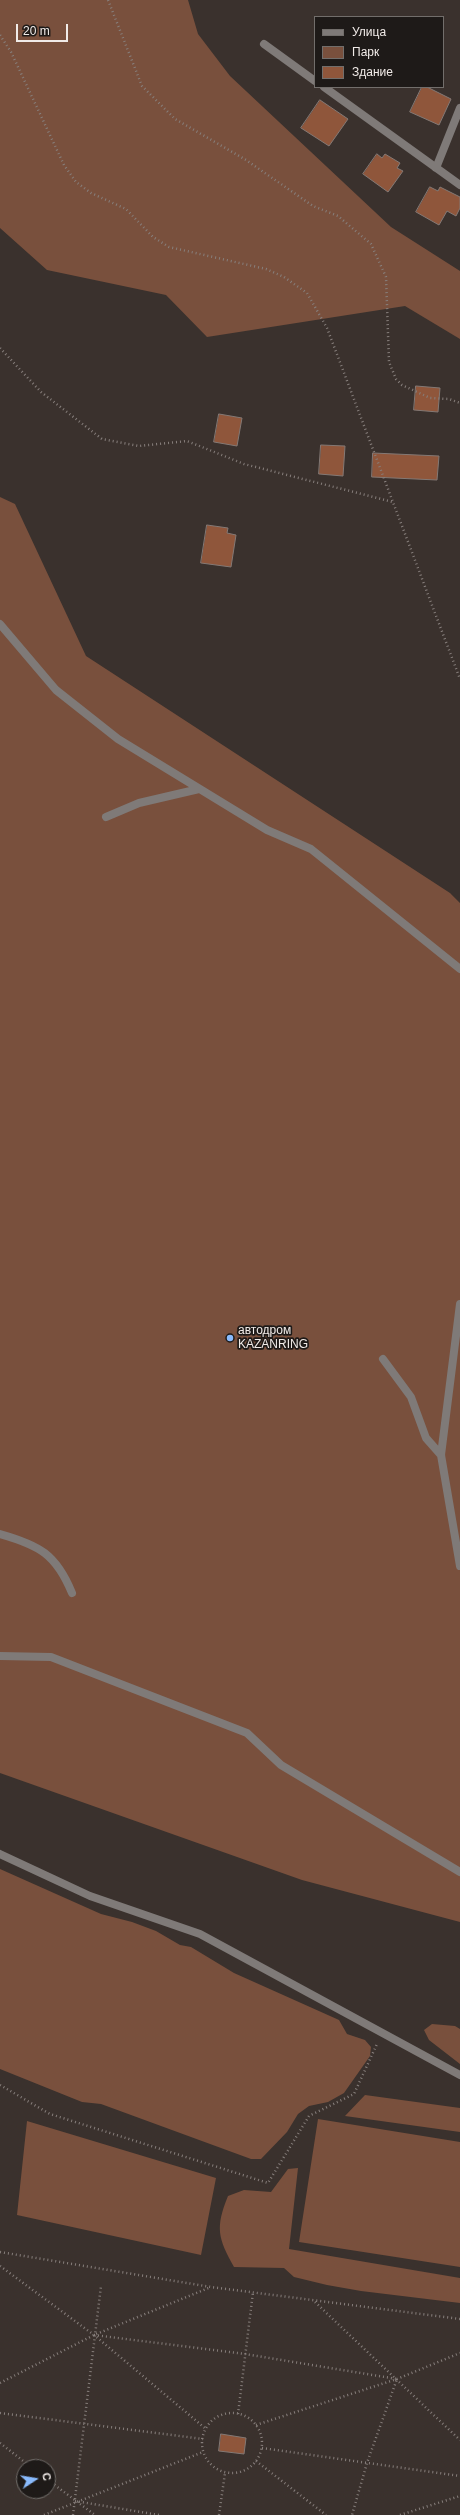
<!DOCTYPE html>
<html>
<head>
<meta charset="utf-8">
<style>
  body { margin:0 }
  #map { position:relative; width:460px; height:2515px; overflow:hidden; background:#3a312d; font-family:Helvetica,sans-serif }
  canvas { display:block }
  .legend { position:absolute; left:314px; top:16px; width:130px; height:72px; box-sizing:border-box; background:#1e1a18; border:1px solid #726e6b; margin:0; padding:5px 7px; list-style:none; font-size:12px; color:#f1ebe8 }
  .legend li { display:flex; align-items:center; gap:8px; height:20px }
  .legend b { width:20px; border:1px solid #726e6b }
  .north { position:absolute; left:16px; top:2459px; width:40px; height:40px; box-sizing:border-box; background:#1e1a18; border:1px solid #726e6b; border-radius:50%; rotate:78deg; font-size:11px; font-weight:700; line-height:16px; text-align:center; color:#f1ebe8 }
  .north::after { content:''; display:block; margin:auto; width:14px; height:18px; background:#89bafc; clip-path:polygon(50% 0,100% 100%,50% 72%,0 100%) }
  .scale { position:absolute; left:16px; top:24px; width:52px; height:18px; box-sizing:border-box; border:2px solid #f1ebe8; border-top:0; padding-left:5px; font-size:12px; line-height:14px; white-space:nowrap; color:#f1ebe8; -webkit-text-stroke:3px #1e1a18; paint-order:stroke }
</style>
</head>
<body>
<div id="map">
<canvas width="460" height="2515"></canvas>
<ul class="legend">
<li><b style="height:5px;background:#7f7a78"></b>Улица</li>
<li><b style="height:11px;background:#79503d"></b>Парк</li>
<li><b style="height:11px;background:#8f563b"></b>Здание</li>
</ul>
<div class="north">С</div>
<div class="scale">20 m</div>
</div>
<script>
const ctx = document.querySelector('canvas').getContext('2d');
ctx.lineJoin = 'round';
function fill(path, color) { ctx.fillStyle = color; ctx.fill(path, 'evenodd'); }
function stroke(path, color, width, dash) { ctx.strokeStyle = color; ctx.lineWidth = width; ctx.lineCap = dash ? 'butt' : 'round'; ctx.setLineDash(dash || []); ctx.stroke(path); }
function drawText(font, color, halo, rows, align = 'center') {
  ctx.font = font + ' Helvetica,sans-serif'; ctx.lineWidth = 3.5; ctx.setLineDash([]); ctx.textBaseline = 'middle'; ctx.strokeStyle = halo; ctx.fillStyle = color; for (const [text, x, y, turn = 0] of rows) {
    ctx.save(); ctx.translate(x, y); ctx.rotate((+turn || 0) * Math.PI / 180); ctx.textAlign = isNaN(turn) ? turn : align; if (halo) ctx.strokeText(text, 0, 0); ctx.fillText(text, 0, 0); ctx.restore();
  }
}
fill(new Path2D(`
  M0 0H188L198 34 230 76 391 227 460 271V339L405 306 207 337 166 295 47 270 0 228Z
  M0 497 15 504 86 656 450 893 460 903V1922L302 1880 0 1773Z
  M0 1869 101 1914 132 1922 156 1931 180 1945 191 1947 234 1973 339 2020 347 2034 365 2040 371 2047 370 2056 344 2093 328 2102 309 2106 298 2114 287 2132 261 2159H251L101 2104 82 2102 0 2069Z
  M432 2024 455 2026 460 2029V2064L429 2040 424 2030Z
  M365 2095 460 2108V2132L345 2116Z
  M318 2119 460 2142V2267L299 2242Z
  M27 2121 216 2178 201 2255 17 2215Z
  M298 2168 289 2249 460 2278V2303L361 2291 327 2285 294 2277 284 2268 234 2267C218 2238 215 2228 228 2196L244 2190 271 2192 288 2169Z`), '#79503d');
const building = new Path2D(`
  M422 87H427L451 99 439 125 410 112Z
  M320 100 348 119 329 146 301 128Z
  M377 154 382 158 385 154 400 163 397 168 403 171 388 192 363 174Z
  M430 187 438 191 440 187 460 197V208L456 216 447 211 439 225 416 212Z
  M416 386 440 388 438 412 414 410Z
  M219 414 242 418 237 446 214 442Z
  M321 445 345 446 343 476 319 474Z
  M373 453 439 456 437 480 372 477Z
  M207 525 228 528 227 533 236 535 231 567 201 563Z
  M221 2434 246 2438 244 2454 219 2451Z`);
fill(building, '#8f563b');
stroke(building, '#847975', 1);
stroke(new Path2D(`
  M108 0 142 86 175 119 246 160 313 206 338 216 371 244 386 277 389 362 396 379 402 385 430 398 449 399 460 403
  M0 35 11 52 64 165 76 182 91 193 126 209 153 237 169 247 266 269 284 277 307 293 327 328 460 679
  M0 348 41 392 102 439 139 446 187 441 244 464 393 502
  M0 2085 50 2114 268 2183 309 2116 354 2094 377 2044
  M0 2252 211 2287 460 2319
  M0 2266 94 2335 206 2429
  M315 2302 460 2440
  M94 2335 245 2354 397 2379 367 2463 352 2515
  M0 2383 94 2335 211 2287
  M0 2413 203 2439
  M202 2443a30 30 0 1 1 60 0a30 30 0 1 1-60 0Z
  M238 2414 253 2292
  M256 2425 397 2379 460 2353
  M0 2443 31 2467
  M262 2448 460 2476
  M256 2461 326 2515
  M48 2480 95 2515
  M75 2501 159 2515
  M44 2515 203 2452
  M73 2515 101 2286
  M219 2515 225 2473
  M400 2515 460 2496`), '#877f7c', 2.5, [1, 3]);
stroke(new Path2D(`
  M0 624 56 690 118 739 267 830 311 849 460 969
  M106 817 139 803 199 789
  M460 1304 441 1455 460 1566
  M383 1359 411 1397 426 1438 441 1455
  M0 1534C39 1545 56 1554 72 1593
  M0 1656 51 1657 247 1733 281 1765 460 1872
  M0 1854 90 1896 200 1934 460 2075`), '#7f7a78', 8);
stroke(new Path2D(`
  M264 44 315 81
  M324 87 460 185
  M436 168 460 108`), '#7f7a78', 8);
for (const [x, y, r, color] of [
  [230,1338,4,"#89bafc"]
]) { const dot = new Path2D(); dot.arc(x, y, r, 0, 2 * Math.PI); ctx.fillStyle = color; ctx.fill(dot); stroke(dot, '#1e1a18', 1.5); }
drawText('12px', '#f1ebe8', '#1e1a18', [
  ["автодром",238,1331],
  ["KAZANRING",238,1345]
], 'left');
</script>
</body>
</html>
